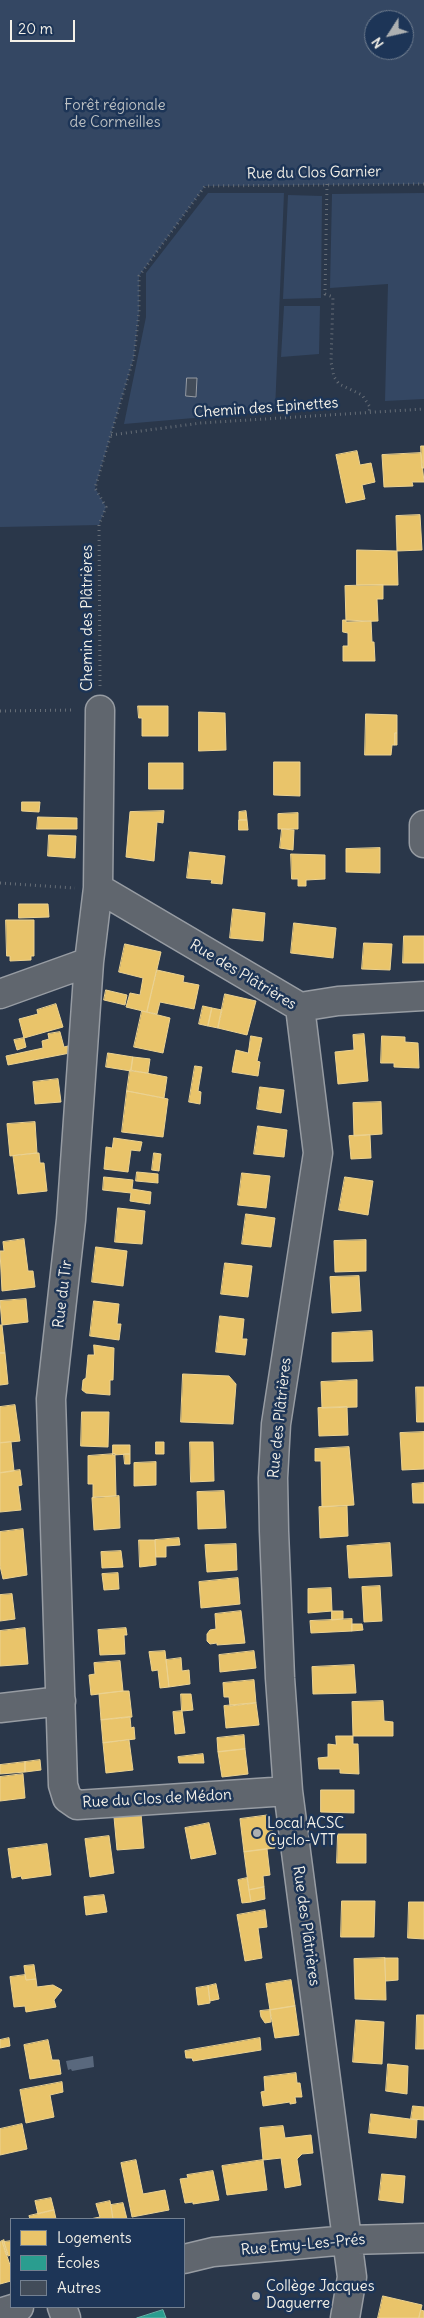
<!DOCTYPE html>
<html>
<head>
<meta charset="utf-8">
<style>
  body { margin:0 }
  #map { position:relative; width:424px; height:2318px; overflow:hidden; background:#2a374a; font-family:Delius,sans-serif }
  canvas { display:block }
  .legend { position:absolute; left:10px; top:2218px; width:175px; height:90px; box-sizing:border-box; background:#1d3557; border:1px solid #738091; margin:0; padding:6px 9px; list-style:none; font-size:15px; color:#f4f1e8 }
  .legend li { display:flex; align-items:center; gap:10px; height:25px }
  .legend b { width:25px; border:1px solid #738091 }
  .north { position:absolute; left:364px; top:10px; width:50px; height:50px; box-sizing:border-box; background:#1d3557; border:1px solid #738091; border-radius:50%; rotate:235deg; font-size:14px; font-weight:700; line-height:20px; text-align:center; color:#f4f1e8 }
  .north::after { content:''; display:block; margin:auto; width:18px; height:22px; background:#adb0b1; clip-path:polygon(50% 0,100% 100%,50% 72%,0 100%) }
  .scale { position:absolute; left:10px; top:20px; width:65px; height:22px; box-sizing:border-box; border:2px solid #f4f1e8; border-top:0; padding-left:6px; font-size:15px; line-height:18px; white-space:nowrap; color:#f4f1e8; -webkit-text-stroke:4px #1d3557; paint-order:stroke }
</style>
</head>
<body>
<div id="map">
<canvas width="424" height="2318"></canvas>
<ul class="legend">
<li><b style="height:14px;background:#e9c46a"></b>Logements</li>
<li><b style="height:14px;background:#2a9d8f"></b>Écoles</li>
<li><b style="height:14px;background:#424c59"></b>Autres</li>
</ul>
<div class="north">N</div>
<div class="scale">20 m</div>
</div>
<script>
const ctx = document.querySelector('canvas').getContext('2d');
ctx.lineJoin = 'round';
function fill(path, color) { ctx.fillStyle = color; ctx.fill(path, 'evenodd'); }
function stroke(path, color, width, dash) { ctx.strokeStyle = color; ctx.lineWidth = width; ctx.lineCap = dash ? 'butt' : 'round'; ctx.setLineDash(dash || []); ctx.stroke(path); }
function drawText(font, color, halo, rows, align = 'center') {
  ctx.font = font + ' Delius,sans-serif'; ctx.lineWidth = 5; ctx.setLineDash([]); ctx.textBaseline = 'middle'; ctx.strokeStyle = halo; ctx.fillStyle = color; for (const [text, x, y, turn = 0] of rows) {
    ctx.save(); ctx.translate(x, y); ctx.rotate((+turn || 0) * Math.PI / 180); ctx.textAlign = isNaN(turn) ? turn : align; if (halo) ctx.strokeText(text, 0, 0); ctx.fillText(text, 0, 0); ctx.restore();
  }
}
fill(new Path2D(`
  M0 0H424V184L205 186 139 276V312L134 357 95 488 106 507 99 525 0 527ZM374 20H404V50H374Z
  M208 193H284L275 411 124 424 146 317V273Z
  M424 193V399L385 401 388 284 330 288 332 194Z
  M288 195 322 196 321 298 283 299Z
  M284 306H320L319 354 281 357Z`), '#344763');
fill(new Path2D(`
  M93 2056 94 2067 72 2071 71 2069 68 2070 66 2061Z`), '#59687d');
const homes = new Path2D(`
  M421 446H424V468H422Z
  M357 451 360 465 371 463 375 482 362 485 365 499 346 503 336 455Z
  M421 453 424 482H412L413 486 384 487 382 455Z
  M420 515 422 550 397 551 396 516Z
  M357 550 397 551 398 585H357Z
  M383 585V599H377L378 621 346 622 345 586Z
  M343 620 371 621 372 642H374L375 661H343V646H348V633L343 632Z
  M138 706H168V736H142V718H139Z
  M199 712 225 713 226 750 199 751Z
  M366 714 397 715V733H395V745H392L391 755H365Z
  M395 733H397V745H395Z
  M274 762H300V796L274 795Z
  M149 763H183V789H149Z
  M22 802H40L39 812 22 811Z
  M164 811 163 823 157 822 154 861 126 857 130 812Z
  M246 811 247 820H239V812Z
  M298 813V829H278V814Z
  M38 817 77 818V829H37Z
  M239 820H247L248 830H239Z
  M282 829 294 830 293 850 280 848Z
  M49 835 76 836 75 858 48 856Z
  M380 848V873L346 872V849Z
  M190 852 225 856 222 884 211 883 212 880 187 878Z
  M291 854 325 855V879L306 880V886H298V879H292Z
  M19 904H48L49 917 19 918Z
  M233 909 265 913 263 941 230 938Z
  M6 920H34V956H31V960L10 961V956H7Z
  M294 923 336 928 333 958 291 953Z
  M404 936H424V963H403Z
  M364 943 392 944 390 970 362 969Z
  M125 944 161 952 147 1012 126 1007 130 993 140 995 143 978 119 972Z
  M157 970 184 976 183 982 199 985 194 1009 160 1002 157 1014 147 1012Z
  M106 990 127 995 125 1005 104 1000Z
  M225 994 256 1001 247 1035 218 1028Z
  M56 1004 63 1027 24 1038 19 1019 38 1014 37 1010Z
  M203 1006 212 1008 208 1026 199 1024Z
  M212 1008 222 1010 218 1028 208 1026Z
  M142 1011 170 1018 163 1053 134 1047Z
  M60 1032 64 1047 68 1046 70 1053 8 1065 6 1056 43 1048 42 1041 49 1039 48 1034Z
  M364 1034 368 1081 338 1084 335 1052 354 1050 353 1035Z
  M251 1036 262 1038 257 1061 260 1062 258 1076 232 1072 236 1050 248 1053Z
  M382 1036 405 1037V1042L418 1043 419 1068 394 1067V1063H381Z
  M24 1038 26 1047 17 1050 14 1040Z
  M108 1053 133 1057 131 1071 106 1067Z
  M133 1057 150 1059 148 1073 131 1071Z
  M195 1066 202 1067 198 1091 201 1092 200 1104 189 1102Z
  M130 1070 167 1077 164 1098 127 1091Z
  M58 1079 61 1102 35 1104 33 1082Z
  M260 1087 284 1090 281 1113 257 1109Z
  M127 1091 168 1099 163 1137 122 1132Z
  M381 1102 382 1134 354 1136 353 1103Z
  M35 1122 37 1153 10 1156 7 1124Z
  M258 1126 287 1130 284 1157 254 1154Z
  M370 1135 371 1158 351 1159 349 1136Z
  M114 1138 142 1142 140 1151 131 1150 128 1172 104 1169 106 1147 112 1148Z
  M37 1153H39L40 1163H44L47 1191 18 1194 13 1156Z
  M154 1153 161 1154 159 1171 152 1170Z
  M137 1172 158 1174V1183L136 1181Z
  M242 1173 270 1176 266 1208 238 1205Z
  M104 1177 133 1180 132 1189 151 1192 150 1204 130 1201 131 1193 103 1190Z
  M345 1177 373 1181 368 1215 339 1210Z
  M118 1208 145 1211 142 1244 115 1242Z
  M246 1214 275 1218 271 1247 242 1244Z
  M24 1239 28 1271H33L35 1287 2 1291 0 1251H4L3 1242Z
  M366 1240V1271L335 1272 334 1241Z
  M96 1247 127 1251 123 1286 92 1282Z
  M225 1263 252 1266 248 1297 221 1294Z
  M359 1276 361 1311 332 1313 330 1277Z
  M26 1299 28 1322 2 1325 0 1301Z
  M94 1301 119 1304 117 1324H121L119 1340 90 1336Z
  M220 1316 244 1319 242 1339H247L245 1355 216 1352Z
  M0 1325H2L5 1353H0Z
  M372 1331 373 1361 332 1362V1333Z
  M94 1345 114 1348 113 1380H110V1395L86 1393 82 1390 83 1380 86 1378 88 1355H94Z
  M0 1353H5L8 1384 0 1385Z
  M183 1374 229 1376 236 1384 233 1424 181 1422Z
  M357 1380V1407L322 1408 321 1382Z
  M416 1387H424V1422H417Z
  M15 1405 20 1441 0 1443V1407Z
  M347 1407 348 1435 319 1436 318 1408Z
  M82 1412H109L108 1447 81 1446Z
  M424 1432V1469L402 1470 400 1433Z
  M11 1442 14 1471 0 1473V1443Z
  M156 1442H164V1454H156Z
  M190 1442H213L214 1481 191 1482Z
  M113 1445H130V1454L113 1455Z
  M349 1447 354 1505 322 1507 321 1461H315V1449Z
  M115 1454 116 1496 93 1497V1484H88V1456Z
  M124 1454H130V1464H125Z
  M156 1462V1485L134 1486V1463Z
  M20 1470 22 1485 18 1486 21 1510 0 1512V1473Z
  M424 1483V1503H413L412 1484Z
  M224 1491 226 1528 198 1529 197 1492Z
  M119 1496 120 1528 94 1530 92 1498Z
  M347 1506 348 1536 320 1538 319 1507Z
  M23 1529 27 1575 3 1579 0 1566V1532Z
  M179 1538 180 1545 166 1546V1557H156L155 1540Z
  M139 1540H155L156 1565 140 1567Z
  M390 1543 392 1576 349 1578 347 1546Z
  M236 1544 237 1570 207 1572 205 1545Z
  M121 1551 123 1567 102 1568 101 1552Z
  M118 1573 119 1589 104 1590 102 1574Z
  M238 1578 240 1604 201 1608 199 1582Z
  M380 1586 382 1621 364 1622 362 1587Z
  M331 1588 332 1611 308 1613V1589Z
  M12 1594 15 1619 0 1621V1595Z
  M241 1611 245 1643 217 1645V1643L210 1644 207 1641V1634L210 1630 216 1629 215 1614Z
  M332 1611H343V1619L332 1620Z
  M352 1619V1631L311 1633 310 1621Z
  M352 1624H362L363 1630 352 1631Z
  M25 1628 28 1664 0 1666V1631Z
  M126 1628 127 1635H124L125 1654 100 1655 98 1630Z
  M165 1651 169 1687 160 1688 158 1670 152 1671 149 1652Z
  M254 1651 256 1668 220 1672 219 1655Z
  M181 1658 182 1671 189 1670 190 1684 169 1687 166 1660Z
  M120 1661 123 1691 91 1695 89 1675 95 1674 94 1663Z
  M354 1665 356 1693 313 1694 312 1667Z
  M254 1680 256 1703 230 1706 229 1697H224L223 1683Z
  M123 1691H129L132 1717 101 1720 99 1694Z
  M181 1694H191L193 1710 182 1711Z
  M383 1701 384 1721 393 1722V1736H353L352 1702Z
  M256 1703 259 1725 226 1728 224 1706Z
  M182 1711 185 1733 175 1734 173 1712Z
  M130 1717 131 1728 134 1727 135 1739 103 1743 101 1720Z
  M244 1735 245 1749 218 1752 217 1738Z
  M336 1736H353V1744H358L359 1774 340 1773V1769H319L318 1758 328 1757V1744L336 1745Z
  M129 1740 133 1770 106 1773 103 1743Z
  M245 1749 248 1774 222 1777 218 1752Z
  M203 1754 204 1763H179L178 1757Z
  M40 1760 41 1770 25 1772V1762Z
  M25 1762V1772L0 1774V1765Z
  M23 1774 25 1798 0 1801V1777Z
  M321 1790H354V1813L321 1812Z
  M141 1814 144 1848 117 1850 114 1817Z
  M270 1815 275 1848 244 1852 240 1819Z
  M209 1823 216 1854 191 1859 185 1828Z
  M338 1834H366V1863H337Z
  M109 1836 114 1873 90 1877 85 1839Z
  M47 1844 51 1875 22 1879 21 1876 12 1878 8 1849Z
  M267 1849 270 1875 263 1876 264 1887 249 1890 244 1852Z
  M247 1878 251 1902 242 1903 238 1880Z
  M264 1887 265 1899 251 1902 249 1890Z
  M104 1895 107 1912 86 1915 84 1897Z
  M342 1901H375L374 1937H341Z
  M409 1902H424V1939L408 1938Z
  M265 1910 267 1927 258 1928 262 1958 245 1961 237 1915Z
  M385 1958H398V1980L386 1981Z
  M385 1958 386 2000 355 1999 354 1959Z
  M34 1965 36 1979 26 1980 24 1966Z
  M25 1975 26 1980 36 1979 37 1987 53 1985 62 1990 54 2000 56 2007 26 2012 25 2006 14 2007 10 1977Z
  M291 1980 295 2006 270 2010 266 1984Z
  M216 1984 219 1999 210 2001 208 1986Z
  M208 1986 210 2003 198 2005 196 1988Z
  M295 2006 299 2035 275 2038 270 2010Z
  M270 2010 271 2022 265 2023 261 2017 260 2011Z
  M417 2015H424V2049H416Z
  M356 2020 384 2022 382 2064 353 2062Z
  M9 2038 10 2046 0 2048V2040Z
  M260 2038 261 2050 193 2061 192 2058H186L185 2051Z
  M48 2040 52 2060H59L61 2074 30 2079 24 2045Z
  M388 2064 408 2066 407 2094 386 2091Z
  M296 2073 297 2083H300L302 2097H295L296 2103 290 2104V2102L263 2106 261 2092 265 2091 264 2077Z
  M62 2082 63 2092 50 2095 54 2117 26 2123 20 2090Z
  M413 2106 424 2107V2120L411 2119Z
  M371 2114 417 2120 416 2138 369 2133Z
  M22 2124 27 2149 0 2155V2129Z
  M283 2126 285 2138 311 2135 313 2153 302 2154 297 2159 301 2185 285 2188 281 2158 263 2160 260 2128Z
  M136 2160 143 2194 165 2190 169 2210 132 2217 121 2163Z
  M263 2160 267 2190 227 2195 222 2166Z
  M213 2171 219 2200 193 2204V2202L185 2203 180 2179 188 2178 187 2175Z
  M382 2174 405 2176 403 2203 379 2200Z
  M51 2198 54 2210 38 2214 35 2201Z
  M110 2201 113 2219H90L100 2217 96 2204Z
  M123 2203 127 2219H113L111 2205Z
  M54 2210 56 2219H30L29 2216Z
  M4 2240V2242L8 2254 6 2255 2 2241Z
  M2 2241 11 2268V2281L0 2284V2242Z
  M11 2241V2255L8 2256 4 2242Z
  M383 2296 422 2305 419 2318H378Z
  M421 2310 424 2311V2318H419Z`);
fill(homes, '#e9c46a');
stroke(homes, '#ecd290', 1);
const schools = new Path2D(`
  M163 2310 166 2318H137Z`);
fill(schools, '#2a9d8f');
stroke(schools, '#67b6aa', 1);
const building = new Path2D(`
  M187 378H197L196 397 186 396Z`);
fill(building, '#424c59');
stroke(building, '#979ca3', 1);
const minor = new Path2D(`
  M100 710 98 888 89 962 71 1220 51 1399 63 1785 67 1798 77 1805 288 1791
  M424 825V843
  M98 888 300 1007
  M0 994 89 962
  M300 1007 318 1153 276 1424 273 1478 274 1531 280 1678 288 1791 352 2277 345 2318
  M300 1007 338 1001 424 996
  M0 1708 61 1701
  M184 2259 213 2252 348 2240 424 2238
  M62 2307 66 2318
  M0 2313 19 2307`);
stroke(minor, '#979ca3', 31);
stroke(new Path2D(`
  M327 184 325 294 333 297 331 362 334 377 339 384 362 395 370 407 369 412
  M111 435 201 423 424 409
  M100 686 99 525 106 507 95 488 134 357 139 312V276L205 186 424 184
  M0 711 75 710
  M0 883 75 888`), '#666d76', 3, [1, 4]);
stroke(minor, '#60666e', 28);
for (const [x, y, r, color] of [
  [257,1833,5,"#adb0b1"],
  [256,2296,5,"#adb0b1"]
]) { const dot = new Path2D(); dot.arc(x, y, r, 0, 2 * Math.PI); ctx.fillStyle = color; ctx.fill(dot); stroke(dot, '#1d3557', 2); }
drawText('15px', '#bbbfc1', '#1d3557', [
  ["Forêt régionale",115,106],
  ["de Cormeilles",115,123]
]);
drawText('15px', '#f4f1e8', '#1d3557', [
  ["Rue du Clos Garnier",314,173,-1],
  ["Chemin des Epinettes",266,408,-4],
  ["Chemin des Plâtrières",88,618,-90],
  ["Rue des Plâtrières",243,975,31],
  ["Rue du Tir",63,1294,-83],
  ["Rue des Plâtrières",280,1418,-84],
  ["Rue du Clos de Médon",157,1799,-3],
  ["Rue des Plâtrières",306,1926,82],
  ["Rue Emy-Les-Prés",303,2245,-5]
]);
drawText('15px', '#f4f1e8', '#1d3557', [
  ["Local ACSC",267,1824],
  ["Cyclo-VTT",267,1841],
  ["Collège Jacques",266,2287],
  ["Daguerre",266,2304]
], 'left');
</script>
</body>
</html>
